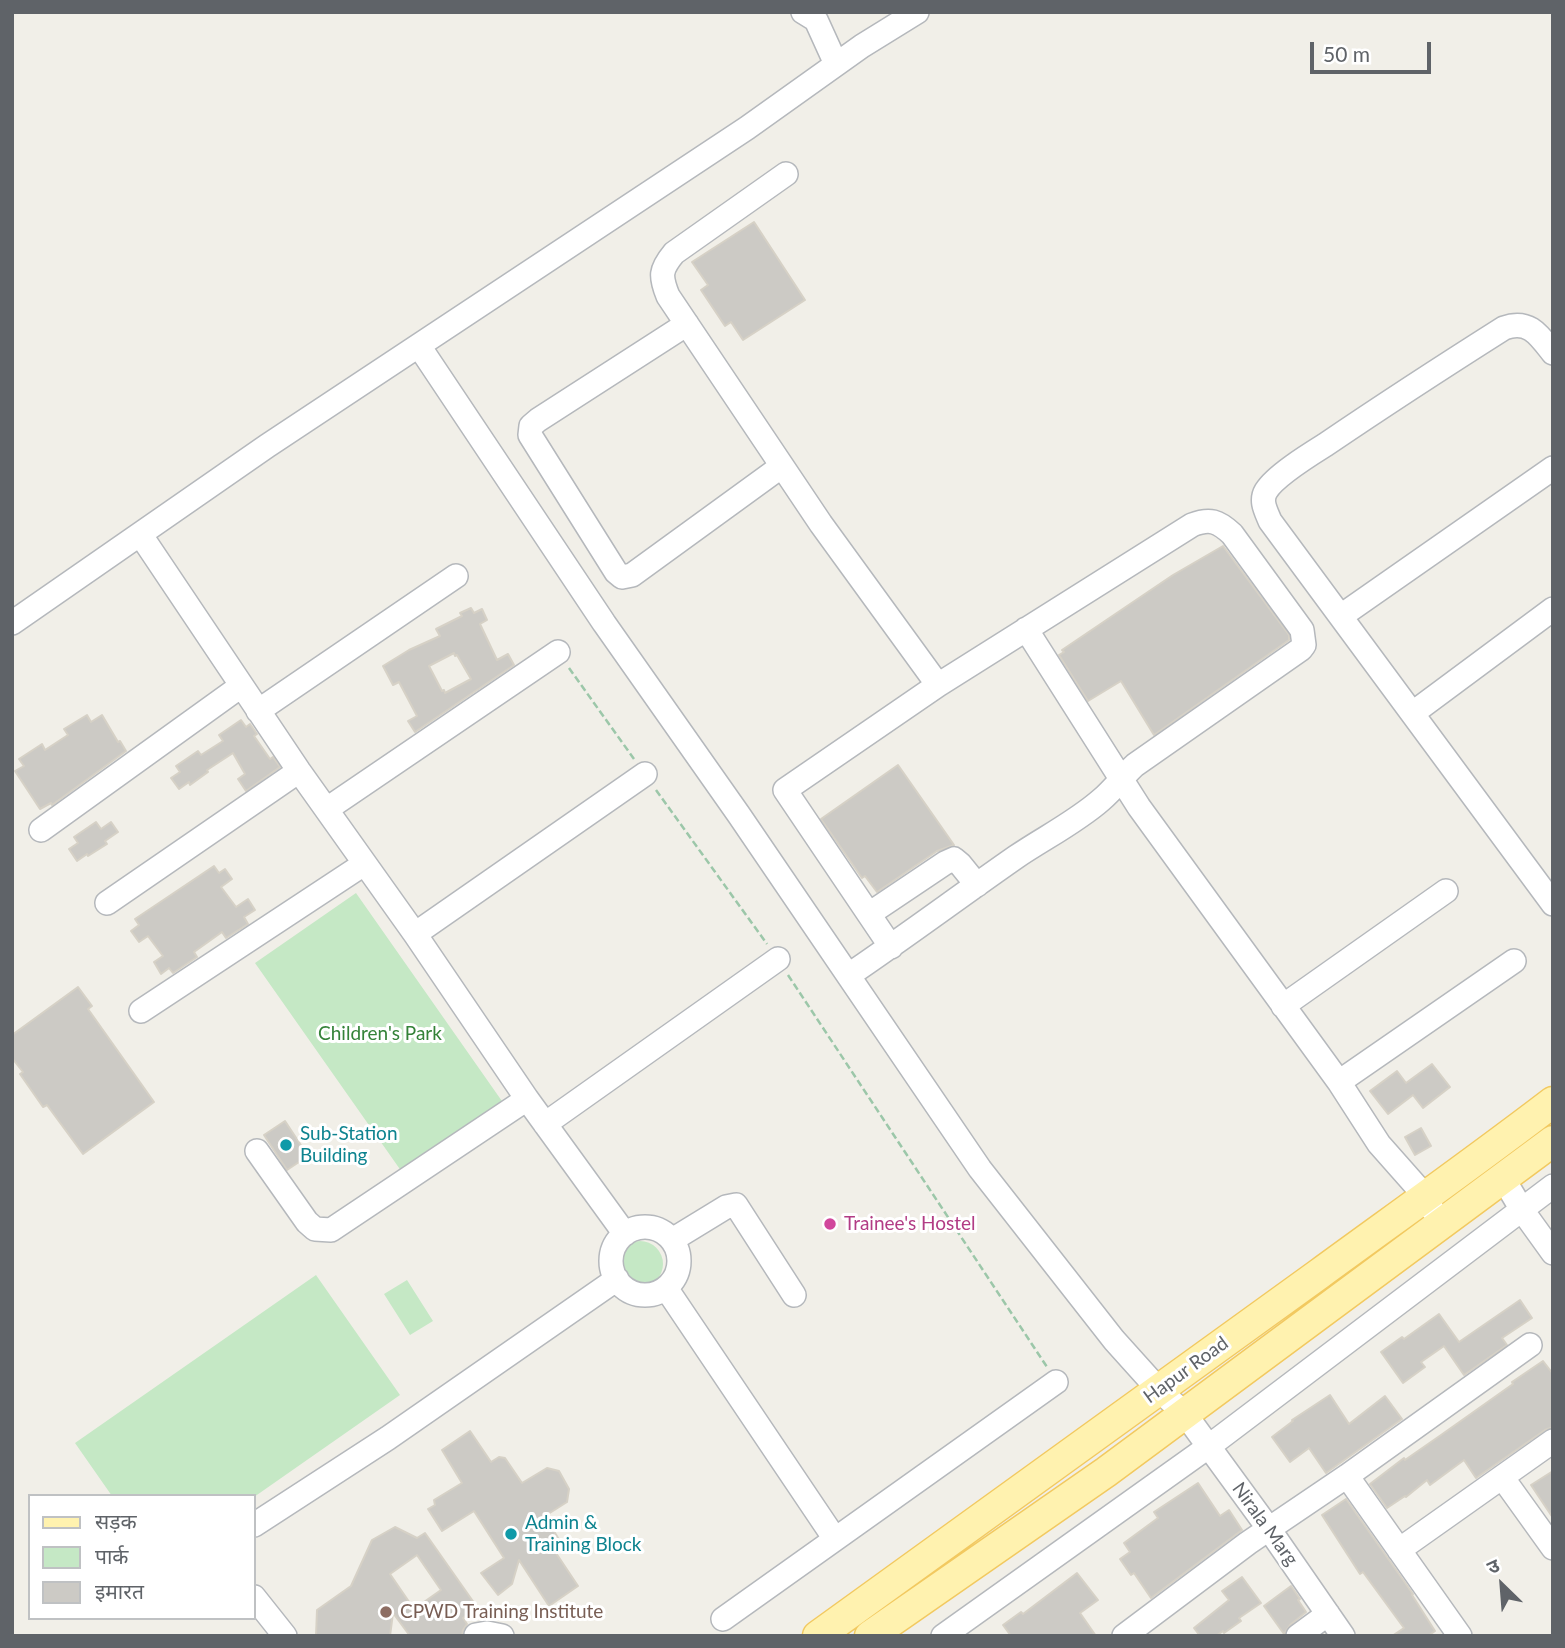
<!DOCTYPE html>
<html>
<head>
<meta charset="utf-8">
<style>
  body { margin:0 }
  #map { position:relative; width:1565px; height:1648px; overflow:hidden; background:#f1efe8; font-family:Lato,"Noto Sans Devanagari",sans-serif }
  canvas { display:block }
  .frame { position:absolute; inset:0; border:14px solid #5f6368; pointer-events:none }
  .legend { position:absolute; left:28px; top:1494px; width:228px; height:126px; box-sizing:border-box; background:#fff; border:2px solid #bfc1c3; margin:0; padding:9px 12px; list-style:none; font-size:21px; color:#5f6368 }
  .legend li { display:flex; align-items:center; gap:14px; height:35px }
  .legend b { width:35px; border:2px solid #bfc1c3 }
  .north { position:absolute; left:1467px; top:1550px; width:70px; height:70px; -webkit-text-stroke:5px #fff; paint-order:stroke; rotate:335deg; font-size:19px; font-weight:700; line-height:28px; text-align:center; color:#5f6368 }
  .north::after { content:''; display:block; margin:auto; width:24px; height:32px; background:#5f6368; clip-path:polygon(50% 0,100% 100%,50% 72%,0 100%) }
  .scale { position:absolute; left:1310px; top:42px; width:121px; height:32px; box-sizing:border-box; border:4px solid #5f6368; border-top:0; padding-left:9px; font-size:21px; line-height:24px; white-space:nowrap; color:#5f6368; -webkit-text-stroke:5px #fff; paint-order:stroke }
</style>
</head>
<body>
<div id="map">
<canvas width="1565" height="1648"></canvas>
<div class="frame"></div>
<ul class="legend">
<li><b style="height:9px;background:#fff2af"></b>सड़क</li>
<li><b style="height:19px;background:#c5e8c5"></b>पार्क</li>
<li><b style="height:19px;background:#cccac5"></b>इमारत</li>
</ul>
<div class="north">उ</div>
<div class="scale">50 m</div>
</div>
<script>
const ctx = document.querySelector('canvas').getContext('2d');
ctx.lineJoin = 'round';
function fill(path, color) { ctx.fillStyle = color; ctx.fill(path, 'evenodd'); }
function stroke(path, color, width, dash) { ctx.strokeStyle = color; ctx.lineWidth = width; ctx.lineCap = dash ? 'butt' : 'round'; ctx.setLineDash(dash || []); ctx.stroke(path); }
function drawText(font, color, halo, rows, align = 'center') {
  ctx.font = font + ' Lato,sans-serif'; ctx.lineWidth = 6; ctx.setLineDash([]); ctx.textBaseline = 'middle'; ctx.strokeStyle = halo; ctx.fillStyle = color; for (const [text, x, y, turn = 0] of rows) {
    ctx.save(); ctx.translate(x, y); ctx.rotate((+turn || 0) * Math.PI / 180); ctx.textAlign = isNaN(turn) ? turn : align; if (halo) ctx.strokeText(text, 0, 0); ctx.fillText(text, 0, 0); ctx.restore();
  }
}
fill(new Path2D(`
  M356 893 504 1104 404 1175 255 963Z
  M617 1264a23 23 0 1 1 46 0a23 23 0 1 1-46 0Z
  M316 1275 400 1395 254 1497 112 1496 75 1443Z
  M407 1280 433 1321 410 1335 384 1294Z`), '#c5e8c5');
const building = new Path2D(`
  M754 222 805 300 743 340 731 322 725 326 701 290 708 285 692 262Z
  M1223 546 1289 635V640L1154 735 1121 681 1088 701 1059 655 1064 652 1062 650 1173 575Z
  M471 608 474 613 482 609 487 620 480 624 497 660 508 654 514 665 415 732 408 721 417 716 399 682 393 685 383 666 409 650 440 636 436 629 462 616 460 613ZM454 653 455 656 457 655 471 679 445 693 444 690 442 691 429 666Z
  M87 715 91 722 102 715 118 742 120 741 126 751 52 805 51 803 40 809 15 771 24 766 19 759 42 744 45 750 68 735 64 729Z
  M241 720 246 727 250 724 257 734 254 736 270 759 273 757 280 767 246 791 238 779 245 774 233 753 207 770 208 772 190 785 189 782 179 789 171 778 180 772 176 766 198 751 201 755 223 741 219 735Z
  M898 765 954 845 937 851 877 892 865 876 862 878 821 819Z
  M96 822 101 829 111 822 118 832 105 841 107 844 88 856 87 854 77 861 69 849 78 843 74 837Z
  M214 866 219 873 225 869 232 879 221 887 236 907 248 899 255 910 244 917 248 924 226 938 222 932 194 952 197 957 173 973 169 968 161 974 154 962 163 956 148 936 139 942 131 931 139 925 135 919Z
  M78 987 92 1006 88 1009 154 1102 83 1154 47 1105 43 1107 20 1074 23 1072 12 1058V1035Z
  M1432 1064 1450 1087 1423 1108 1413 1095 1388 1114 1370 1091 1397 1071 1406 1083Z
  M285 1121 308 1156 287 1170 264 1135Z
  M1421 1128 1431 1146 1415 1155 1405 1137Z
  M1520 1300 1532 1318 1502 1338 1507 1345 1464 1375 1444 1346 1421 1362 1425 1367 1403 1383 1381 1352 1402 1337 1404 1339 1439 1314 1459 1342Z
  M1543 1361 1553 1374V1427L1545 1430 1476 1478 1464 1460 1430 1485 1427 1480 1406 1497 1405 1496 1387 1508 1370 1484 1404 1458 1405 1460 1441 1435 1513 1384 1512 1382Z
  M1330 1395 1349 1424 1385 1396 1402 1419 1326 1473 1309 1448 1290 1462 1272 1437 1293 1421 1292 1420Z
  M470 1431 491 1462 499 1457 505 1458 522 1483 547 1468 559 1471 569 1489 567 1502 545 1516 564 1548 556 1553 578 1586 549 1606 519 1560 512 1584 498 1595 481 1573 504 1558 474 1511 442 1531 428 1509 435 1505 434 1500 462 1483 442 1450Z
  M1553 1471V1518L1531 1485Z
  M1198 1483 1220 1516 1229 1510 1242 1530 1151 1598 1134 1573 1131 1575 1120 1559 1130 1552 1124 1543 1158 1518 1154 1512Z
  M1346 1499 1413 1594 1412 1595 1435 1631 1428 1636H1392L1404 1628 1363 1572 1360 1574 1322 1515Z
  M395 1527 417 1538 425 1533 477 1607 463 1618 467 1624 463 1630 462 1636H410L393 1613 390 1636H316L317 1610 351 1586 372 1540ZM417 1555 441 1590 414 1609 390 1574Z
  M1077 1573 1098 1600 1080 1613 1096 1636H1011L1003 1625 1021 1612 1023 1614Z
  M1242 1577 1261 1603 1239 1618 1241 1621 1224 1633 1223 1631 1216 1636H1200L1194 1628 1229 1600 1222 1591Z
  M1291 1586 1300 1599 1298 1600 1306 1612 1290 1625 1284 1634 1264 1606Z`);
fill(building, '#cccac5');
stroke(building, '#d6d1c6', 2);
const minor = new Path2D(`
  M803 12 816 20 836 64
  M786 174 674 253C660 270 660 276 668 296L821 524 938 685
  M687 324 538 420 531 426 530 435 616 572 622 577 632 575 782 466
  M419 346 604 623 739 815 980 1169 1114 1340 1159 1390 1185 1414 1269 1529 1343 1636
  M1553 353C1539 335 1529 319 1504 328 1444 366 1384 405 1325 445 1309 455 1275 476 1266 491 1260 501 1266 511 1270 521L1553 904
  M140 534 299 771 415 934 527 1099 625 1234
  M1341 616 1553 468
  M12 623 267 446 747 128 862 46 917 12
  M1026 629 1139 807 1339 1082 1379 1144 1425 1196 1432 1209
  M258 711 456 576
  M1413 713 1553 609
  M327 809 558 652
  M41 830 241 686
  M107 903 299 771
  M869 914 945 863 954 859 960 864 977 885
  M415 934 645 774
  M849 975C905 937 960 896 1016 857 1044 838 1076 822 1101 800 1114 789 1123 776 1135 765L1301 649 1304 645 1302 630 1232 534C1218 521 1210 518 1192 525L938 685 785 790 891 947
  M1283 1006 1446 891
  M141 1011 364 864
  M1339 1082 1514 961
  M545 1124 778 959
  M257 1151 307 1222 315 1229 331 1230 527 1099
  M1503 1178 1522 1210 1553 1253
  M611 1261a34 34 0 1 1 68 0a34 34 0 1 1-68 0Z
  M672 1240 726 1207 736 1205 794 1295
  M666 1288 835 1539
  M1347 1476 1460 1636
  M1502 1477 1553 1548
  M254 1525 388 1438 617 1279
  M1399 1550 1553 1441
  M254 1597 285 1636
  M723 1619 1056 1382
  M476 1635 487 1633 502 1636
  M943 1636 1208 1447 1553 1186
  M1124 1636 1248 1543 1347 1476 1530 1345
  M1298 1636 1328 1614`);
const major = new Path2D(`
  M818 1636C985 1515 1152 1395 1319 1274 1397 1217 1476 1161 1553 1102
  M870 1636 1106 1472 1553 1141`);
stroke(minor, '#b5b8bc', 26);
stroke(major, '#f2c960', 33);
stroke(new Path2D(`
  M569 668 634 759
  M656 790 767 944
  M788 975 1047 1367`), '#9cc7a9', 2.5, [7, 3.5]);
stroke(minor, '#fff', 23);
stroke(major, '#fff2af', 30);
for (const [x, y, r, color] of [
  [286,1145,7,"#0f9aa8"],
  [830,1224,7,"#d1479c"],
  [511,1534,7,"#0f9aa8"],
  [386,1612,7,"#8d6e63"]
]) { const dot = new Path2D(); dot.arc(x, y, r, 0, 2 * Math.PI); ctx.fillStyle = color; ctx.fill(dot); stroke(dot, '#fff', 2.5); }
drawText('19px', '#348238', '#fff', [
  ["Children's Park",380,1034]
]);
drawText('19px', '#0d838f', '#fff', [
  ["Sub-Station",300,1134],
  ["Building",300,1156],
  ["Admin &",525,1523],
  ["Training Block",525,1545]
], 'left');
drawText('19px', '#b23c85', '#fff', [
  ["Trainee's Hostel",844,1224]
], 'left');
drawText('19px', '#5f6368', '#fff', [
  ["Hapur Road",1186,1370,-36],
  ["Nirala Marg",1265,1524,54]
]);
drawText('19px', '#785e54', '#fff', [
  ["CPWD Training Institute",400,1612]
], 'left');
</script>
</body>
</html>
